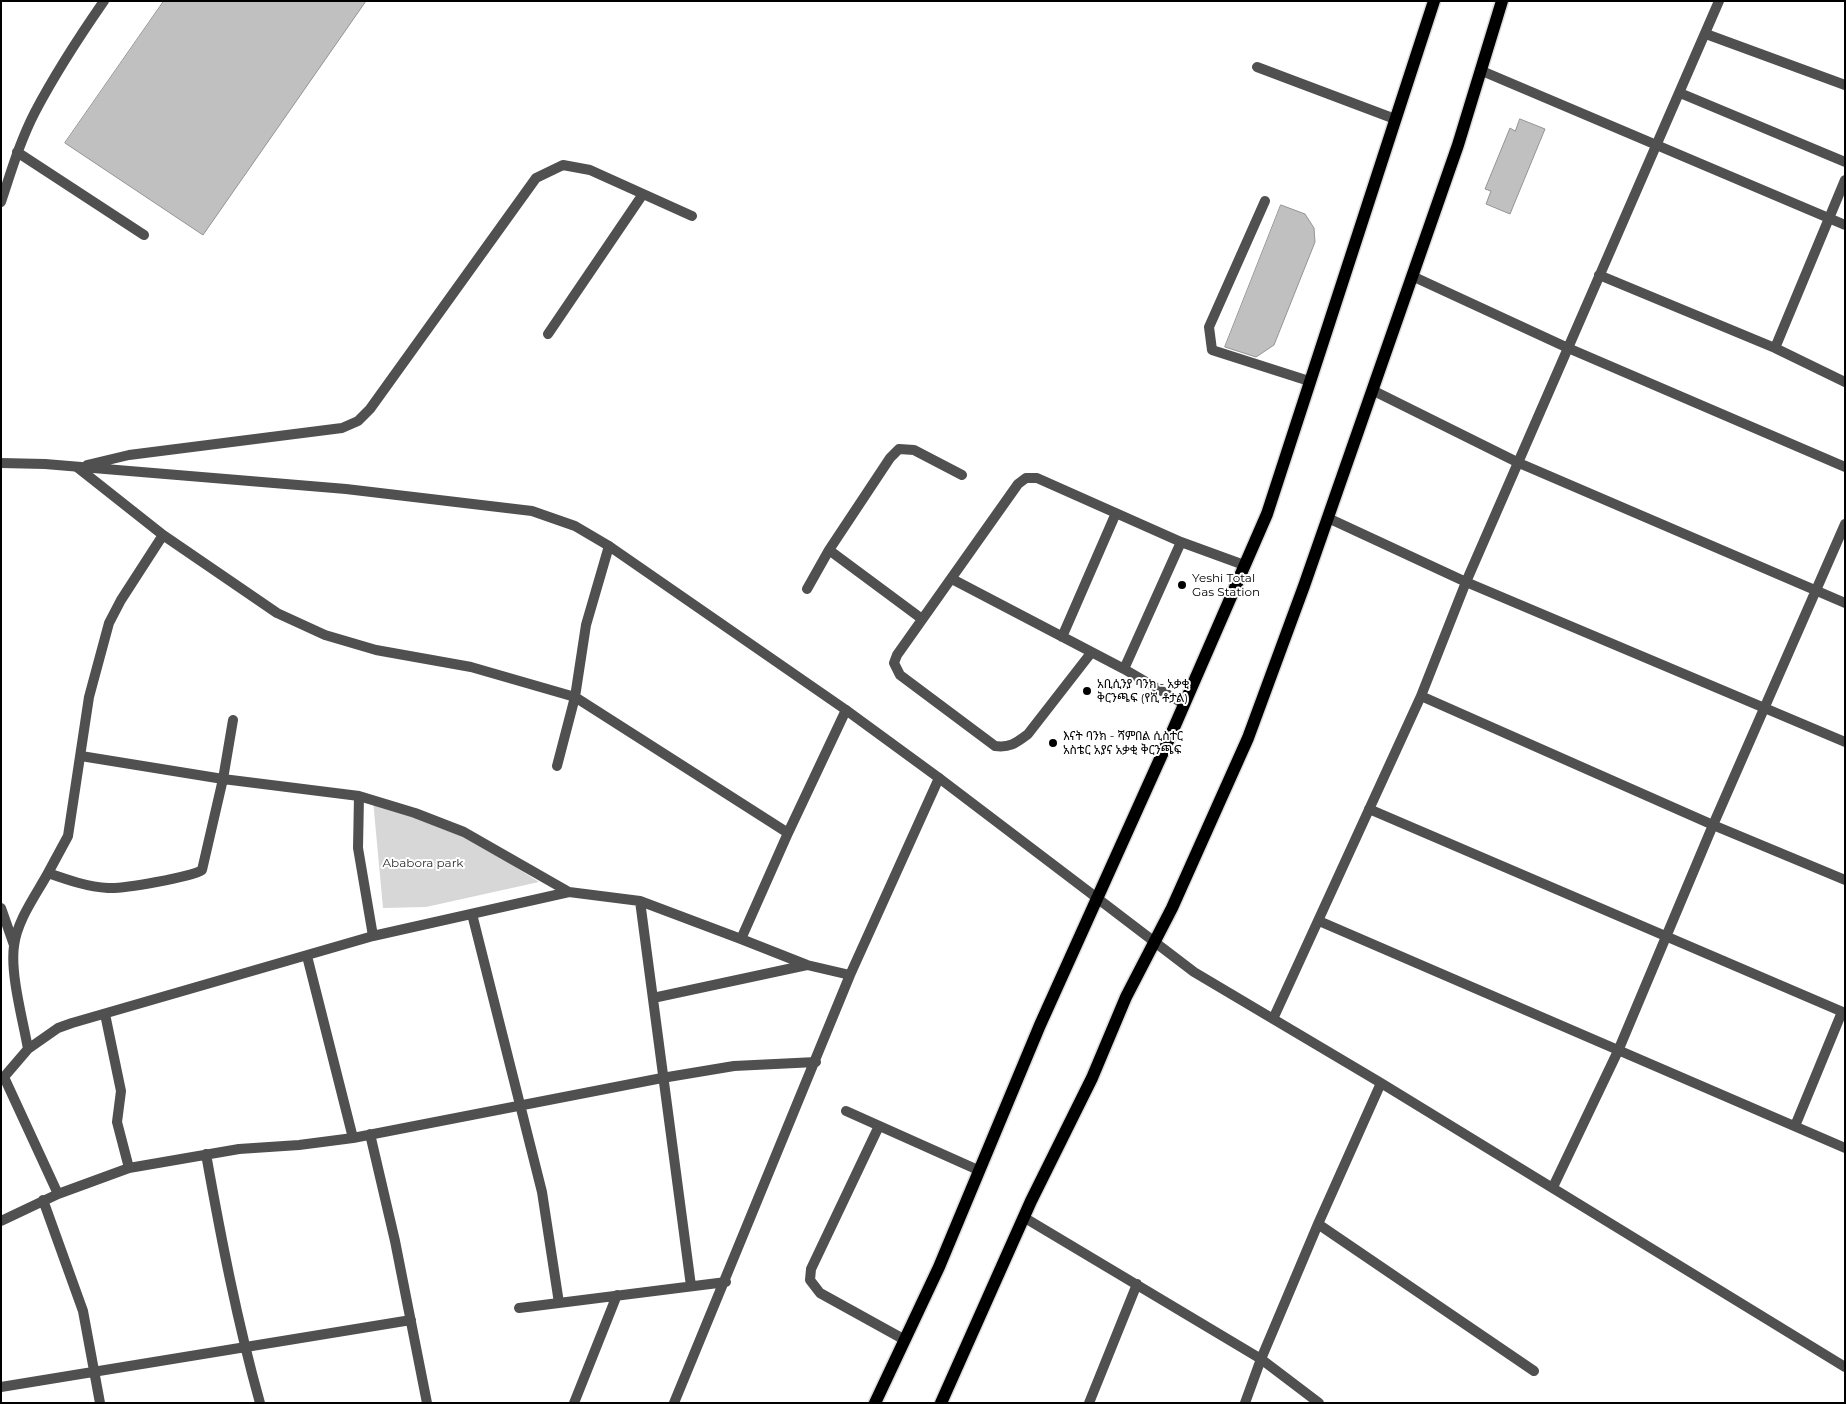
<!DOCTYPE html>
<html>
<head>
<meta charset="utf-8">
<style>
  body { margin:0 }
  #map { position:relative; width:1846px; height:1404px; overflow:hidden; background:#fff; font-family:Montserrat,sans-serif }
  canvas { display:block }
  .frame { position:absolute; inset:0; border:2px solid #000; pointer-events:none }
</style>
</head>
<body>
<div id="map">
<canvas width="1846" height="1404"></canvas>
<div class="frame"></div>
</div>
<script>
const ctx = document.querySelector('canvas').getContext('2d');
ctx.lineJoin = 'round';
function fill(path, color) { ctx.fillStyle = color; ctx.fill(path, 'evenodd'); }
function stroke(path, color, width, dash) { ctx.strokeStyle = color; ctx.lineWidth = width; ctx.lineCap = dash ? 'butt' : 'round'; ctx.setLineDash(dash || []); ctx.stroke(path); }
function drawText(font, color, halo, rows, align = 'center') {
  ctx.font = font + ' Montserrat,"Noto Sans Ethiopic",sans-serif'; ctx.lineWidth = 4; ctx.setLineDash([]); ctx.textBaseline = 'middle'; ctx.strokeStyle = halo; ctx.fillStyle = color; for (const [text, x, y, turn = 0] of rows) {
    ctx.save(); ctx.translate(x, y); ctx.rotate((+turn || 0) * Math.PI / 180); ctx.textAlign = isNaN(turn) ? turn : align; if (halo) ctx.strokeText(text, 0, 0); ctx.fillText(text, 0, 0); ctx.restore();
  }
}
fill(new Path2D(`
  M373 800 456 829 539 882 426 907 383 908Z`), '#d7d7d7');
const building = new Path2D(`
  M164 1H366L203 235 65 143Z
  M1520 119 1545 129 1510 214 1486 204 1491 191 1485 189 1510 128 1515 131Z
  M1281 205 1305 214 1314 228 1315 242 1274 345 1256 357 1225 347Z`);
fill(building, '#c0c0c0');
stroke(building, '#949494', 1);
const primary = new Path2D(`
  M875 1403 939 1267 1040 1025 1173 730 1267 514 1434 1
  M941 1403 1031 1201 1092 1078 1126 997 1172 908 1248 738 1304 586 1458 145 1502 1`);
stroke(primary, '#dbdbdb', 15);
stroke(new Path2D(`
  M1257 67 1395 119
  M17 152 144 235
  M1265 201 1209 327 1212 350 1309 381
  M1 202C11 172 20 141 35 112 55 74 79 37 104 1
  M548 334 643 194
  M1 463 45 464 346 489 532 511 575 526 609 546 846 710 939 778 1097 898
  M87 465 129 455 342 428 358 421 370 409 536 178 563 165 590 170 692 216
  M829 550 922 619
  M952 579 1124 669 1184 704
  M807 589 829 550 890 458 899 449 914 450 962 475
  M1062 637 1116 513
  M1091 653 1028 734C1016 743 1010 748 995 746L900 675 894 663 897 655 1018 484 1026 478H1037L1181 542 1244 565
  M1124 669 1181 542
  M846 1111 978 1170
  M879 1126 811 1269 810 1280 820 1293 905 1340`), '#505050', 10);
stroke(new Path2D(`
  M1706 34 1845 85
  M1482 71 1845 225
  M1680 93 1845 162
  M1599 275 1775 348 1845 382
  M1412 276 1568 348 1719 1
  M1775 348 1845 180
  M1372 390 1519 463 1845 603
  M1328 518 1466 582 1845 742
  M163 535 277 613 325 635 376 650 471 667 575 697 557 766
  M609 546 586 625 575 697 788 833
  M1421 696 1713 825 1845 880
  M233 720 223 779 202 870C191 877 123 889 108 888 88 887 68 880 48 873 36 895 17 920 14 946 10 974 23 1020 28 1049L58 1028 72 1023 373 936 569 892 640 901 741 939 788 833 846 710
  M81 756 223 779 359 796 415 813 464 832 569 892
  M359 796 358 848 373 936
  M1369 809 1845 1013
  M48 873 68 836 89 697 109 623 121 600 163 535 77 467
  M1097 898 1194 972 1381 1083 1845 1367
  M640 901 691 1286
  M1 908 14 945
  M472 914 542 1192 559 1303
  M1319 921 1845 1148
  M741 939 807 965 850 975
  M307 956 353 1138
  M653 998 807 965
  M105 1014 121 1091 117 1122 129 1168
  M1273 1019 1421 696 1466 582 1568 348 1845 467
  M28 1049 4 1077 58 1194
  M1795 1126 1842 1012
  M370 1134 395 1241 427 1403
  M206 1154C221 1238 237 1321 260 1403
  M1553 1187 1618 1051 1713 825 1845 524
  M43 1200 83 1311 100 1403
  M1025 1218 1261 1359 1318 1224 1381 1083
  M1 1221 58 1194 129 1168 239 1149 299 1145 353 1138 662 1078 734 1066 816 1062
  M1318 1224 1534 1371
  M519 1308 726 1282
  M1 1387 411 1320
  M574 1403 617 1295
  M674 1403 850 975 939 778
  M1089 1403 1137 1284
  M1245 1403 1261 1359 1319 1403`), '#505050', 10);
stroke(primary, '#000', 12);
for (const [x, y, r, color] of [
  [1182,585,5,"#000"],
  [1087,691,5,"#000"],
  [1053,743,5,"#000"]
]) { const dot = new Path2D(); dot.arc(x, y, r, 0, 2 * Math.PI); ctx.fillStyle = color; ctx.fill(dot); stroke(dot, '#fff', 2); }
drawText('12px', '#000', '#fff', [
  ["Yeshi Total",1192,578],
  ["Gas Station",1192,592],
  ["አቢሲንያ ባንክ - አቃቂ",1097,684],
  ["ቅርንጫፍ (የሺ ቶታል)",1097,698],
  ["እናት ባንክ - ሻምበል ሲስተር",1063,736],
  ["አስቴር አያና አቃቂ ቅርንጫፍ",1063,750]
], 'left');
drawText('12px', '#2e2e2e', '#fff', [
  ["Ababora park",423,863]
]);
</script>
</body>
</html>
